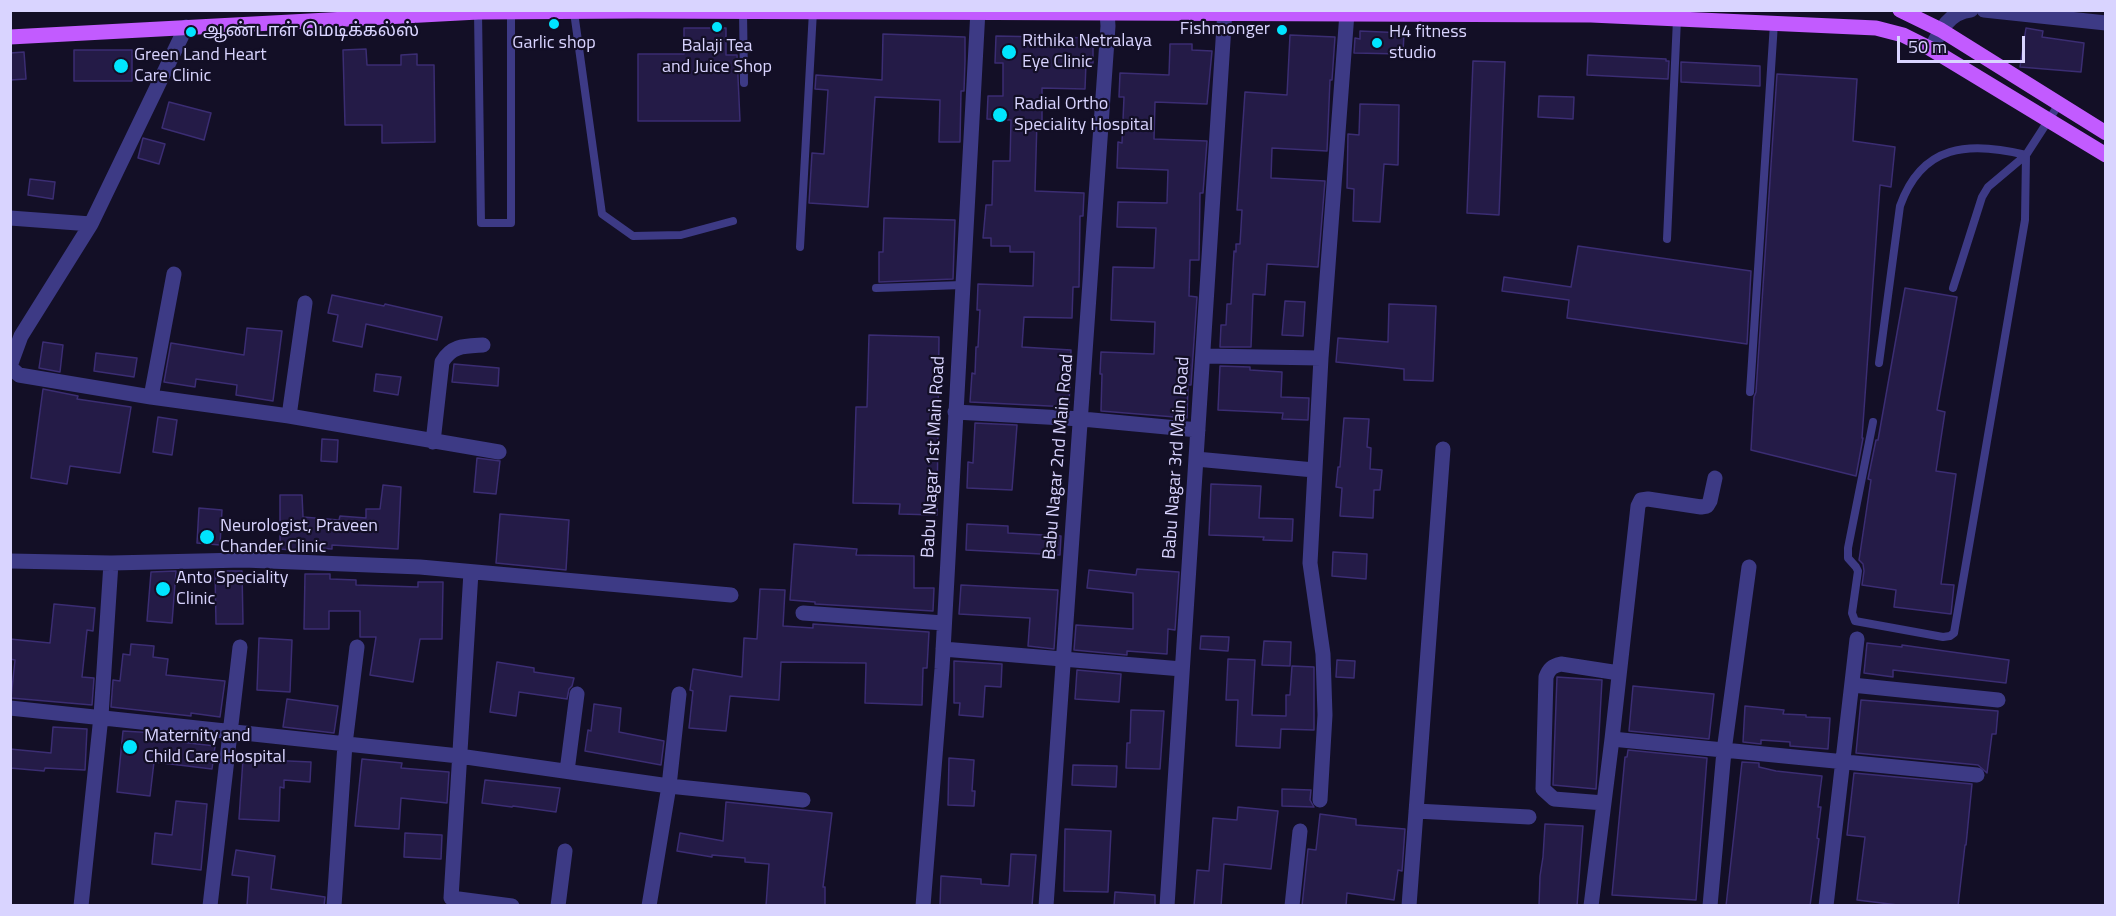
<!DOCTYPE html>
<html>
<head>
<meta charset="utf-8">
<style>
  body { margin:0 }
  #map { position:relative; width:2116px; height:916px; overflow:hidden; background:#130f26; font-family:"Titillium Web",sans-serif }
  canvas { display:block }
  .frame { position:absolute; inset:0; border:12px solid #d9d4ff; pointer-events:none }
  .scale { position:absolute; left:1897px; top:36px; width:128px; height:27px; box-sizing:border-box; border:3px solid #d9d4ff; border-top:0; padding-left:8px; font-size:18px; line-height:21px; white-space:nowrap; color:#d9d4ff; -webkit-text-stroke:4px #130f26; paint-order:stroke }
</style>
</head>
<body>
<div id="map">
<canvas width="2116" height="916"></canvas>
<div class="frame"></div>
<div class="scale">50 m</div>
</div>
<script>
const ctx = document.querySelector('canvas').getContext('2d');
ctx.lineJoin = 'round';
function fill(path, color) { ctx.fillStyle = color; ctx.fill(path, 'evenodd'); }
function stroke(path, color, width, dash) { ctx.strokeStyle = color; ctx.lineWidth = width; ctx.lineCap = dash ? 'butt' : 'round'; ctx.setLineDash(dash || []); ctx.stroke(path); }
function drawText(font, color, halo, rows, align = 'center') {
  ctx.font = font + ' "Titillium Web","Noto Sans Tamil",sans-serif'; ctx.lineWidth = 4.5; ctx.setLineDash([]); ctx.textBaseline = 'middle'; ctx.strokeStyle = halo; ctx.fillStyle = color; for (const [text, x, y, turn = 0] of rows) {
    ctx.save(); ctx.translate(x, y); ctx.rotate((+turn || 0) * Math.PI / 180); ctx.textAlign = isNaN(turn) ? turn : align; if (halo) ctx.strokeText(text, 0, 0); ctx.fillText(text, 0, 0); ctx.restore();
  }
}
const building = new Path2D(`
  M684 28H726V55H737L740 121H638V54H684Z
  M2026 28 2043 31 2042 37 2084 43 2081 72 2020 67Z
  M1360 31 1404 33 1403 54 1354 53 1355 38 1360 39Z
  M883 34 965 37V61L964 91H961L960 142H939L940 100 875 97 868 207 809 203 812 153 824 154 828 90 815 89 816 75 882 80Z
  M1290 35 1335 37 1332 80H1330L1327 151 1272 148 1271 178 1325 181 1318 267 1267 264 1265 295 1253 294 1251 347H1220L1221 325H1226L1227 304H1231L1234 251 1236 252V244H1240L1242 210H1237L1245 92 1287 95Z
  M996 36 1093 38V63H1086L1085 89 1042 88V120H1037L1035 191 1084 193 1083 216H1080L1079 287H1073L1072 318 1024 317 1022 347 1071 350 1069 407 970 402 972 373 975 374 976 347H978L980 310H977L978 284 1033 286 1034 252H1010V246H991V238H983L986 205H992L993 161H1010L1011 120 987 119 988 96H1003V63H995Z
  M1170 44H1192V50L1212 51 1207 104 1155 102 1154 139 1207 141 1203 193H1200L1199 260H1190L1189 296 1197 297 1191 385H1188L1187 418 1101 411 1102 374H1100L1101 352 1154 354 1155 322 1111 320 1113 267 1154 268 1156 228 1117 227 1118 202 1167 203 1168 170 1117 168 1118 142 1122 143 1124 97H1119L1120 73 1169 75Z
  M366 49 367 65H401V55L417 54V65H434L435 142 382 143V125H345L343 50Z
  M74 50H132V81H74Z
  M24 52 26 79 10 80V53Z
  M1588 55 1666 59V61H1669L1668 79 1587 75Z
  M1473 61 1505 62 1499 215 1467 213Z
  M1681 62 1760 66V86L1681 82Z
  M1777 74 1857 79 1853 141 1895 147 1891 187 1880 185 1862 438H1863L1856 476 1751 450 1754 397 1756 392Z
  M1539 96 1574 97 1573 119 1538 117Z
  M169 102 211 113 204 140 162 128Z
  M1360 104 1399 105 1398 165 1384 164 1380 222 1353 221 1354 189 1347 188 1348 134 1359 135Z
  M143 138 165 144 159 164 138 158Z
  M30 179 55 182 53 199 28 195Z
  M884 218 955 220 953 279 879 282V252H883Z
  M1578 246 1751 271 1747 344 1567 318 1569 300 1502 291 1504 277 1571 287Z
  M1905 288 1957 297 1937 410 1945 412 1936 471 1956 474 1941 584 1954 585 1951 614 1894 607 1896 590 1862 585 1864 571 1863 564 1859 560 1871 480 1868 479 1876 440H1878Z
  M332 295 384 306 385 304 442 317 437 340 366 324 362 347 333 341 338 315 328 313Z
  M1285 301 1305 302 1303 336 1282 335Z
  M1389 304 1436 306 1433 381 1404 380V369L1336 362 1338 338 1388 342Z
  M247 328 282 331 273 401 236 395 237 385 196 379 195 387 164 382 171 343 244 355Z
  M869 335 939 337 937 515 899 514 900 504 853 503 856 407H867Z
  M43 342 63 345 60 372 39 368Z
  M96 353 137 358 134 377 94 371Z
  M454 364 499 368 498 386 452 382Z
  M1220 366 1250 367V370L1282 372 1281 397 1309 398 1308 420 1282 419 1283 413 1218 410Z
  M376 374 401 377 398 395 374 391Z
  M43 389 78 396 77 399 131 407 120 473 70 466 67 484 31 478Z
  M158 417 177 420 172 455 153 452Z
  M1344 418 1369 419 1367 447 1371 448 1370 469 1382 470 1380 490H1374L1373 518 1340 516 1342 488 1336 487 1338 467H1340Z
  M975 423 1017 425 1012 490 967 488 968 462 973 463Z
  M322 439 338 440 337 462 321 461Z
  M477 458 500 461 496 494 474 492Z
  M1211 484 1261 486 1259 518 1293 519 1292 541 1263 540 1264 537 1209 535Z
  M383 485 401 487 398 549 332 545V549L303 547V551L280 549V495H302L303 517 339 520 340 516 366 518V509H380Z
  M199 508 222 510 220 545 197 543Z
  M500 514 569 520 566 570 496 563Z
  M967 524 1008 526V533L1061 536 1060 555 966 550Z
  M794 544 857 549 856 555 914 556V588H934L933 611 815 604V602L790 600Z
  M1333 552 1367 554 1366 579 1332 576Z
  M1137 569 1179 572 1175 630 1168 629 1167 654 1127 651V655L1074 650 1076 625 1133 629V593L1087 588 1089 570 1136 575Z
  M176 571 172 623 147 621 151 572Z
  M215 571H242L243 624H216Z
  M305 574H330V579L356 580V585L418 587V582H443L442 639H420L413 682 370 675 376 637H360V611H329V629H304Z
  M961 585 1058 590 1054 649 1028 646 1030 618 959 614Z
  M760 589 785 590 783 626 813 628V624L929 632 927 668H923L922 705 865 703 866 663 781 662 779 700 730 696 726 731 689 728 693 691 690 690 693 669 742 677 744 638 757 639Z
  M54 604 95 608 93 631 87 630 82 677 94 678 92 705 11 698 15 660 10 659V639L50 643Z
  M1201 636 1229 637 1228 651 1200 649Z
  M259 638 292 640 290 692 257 690Z
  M1264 641 1291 642 1290 666 1262 665Z
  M1867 643 1902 647V645L2009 660 2006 683 1893 670V677L1864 673Z
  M131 644 154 646 153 657 168 659 166 675 225 681 220 717 191 713V716L111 707 113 680 120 681 123 654 130 655Z
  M1228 659 1255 660 1252 715 1286 716V695H1290L1292 666 1314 667V730L1281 729 1280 748 1236 746 1238 700H1226Z
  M1337 660 1355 661 1354 678 1336 677Z
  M954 661 1002 664 1001 687 985 686 983 717 959 715 960 703H954Z
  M497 662 534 668V672L574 678 572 686 569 689 567 699 519 692 516 716 490 712Z
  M1077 670 1121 674 1119 702 1075 699Z
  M1557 677 1602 680 1596 789 1553 785Z
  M1633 686 1714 694 1709 739 1629 731Z
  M287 699 338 706 334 733 283 727Z
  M1861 700 1998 711 1996 734H1992L1987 773 1978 765 1856 753Z
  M594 704 621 708 619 732 664 741 661 765 585 751 588 730 591 731Z
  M1745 706 1784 710 1783 714 1806 715V717L1830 718 1828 749 1790 746V742L1761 740V744L1743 742Z
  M1131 710 1164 711 1160 769 1126 768 1127 743H1130Z
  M53 727 87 729 85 770 45 768 44 771 10 768V749L51 753Z
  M123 731 155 733 154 739 215 746 212 769 154 762 150 796 117 792Z
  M1628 750 1707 758 1696 900 1612 895 1625 757H1627Z
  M949 758 974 760 972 791H975L974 806 948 805Z
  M243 759 311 762 310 782 284 780V788L280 787 279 821 239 819Z
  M362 759 402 763 401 768 449 772 447 803 401 798 399 829 355 826Z
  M1742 762 1759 763V767L1776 771 1822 776 1818 807H1821L1817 838 1819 839 1810 906H1726Z
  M1073 765 1117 766 1116 787 1072 785Z
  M1854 773 1972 784 1966 845H1965L1958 906H1906L1857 900 1865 837 1847 835Z
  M485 780 560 788 556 812 513 806 512 807 482 803Z
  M1282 789 1311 790 1310 800 1314 807 1282 806Z
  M176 801 207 804 201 870 152 864 155 833 172 835Z
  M726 802 832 813 823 887H825V906H766L769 864 745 862V858L712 855V857L677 851 680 833 723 841Z
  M1238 807 1278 811 1271 869 1224 864 1221 906H1194L1197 870 1209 871 1213 818 1237 820Z
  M1320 814 1356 819V825L1405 829 1402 871 1398 870 1394 900 1347 893 1346 906H1302L1308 849 1316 850Z
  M1545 824 1583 826 1577 906H1539L1540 876 1543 857Z
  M1065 829 1111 831 1108 892 1064 891Z
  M405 833 442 835 441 859 404 857Z
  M236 850 275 856 271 889 325 897 324 906H247L249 877 232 875Z
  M1011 854 1036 855 1032 906H940L941 876 981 879V884L1009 886Z
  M1115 892 1155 895V906H1114Z`);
fill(building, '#241b47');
stroke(building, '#3b2d73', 1.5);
stroke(new Path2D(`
  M743 11 744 83
  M478 12 481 223H511V12
  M574 12 602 214 633 236 681 235 733 221
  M1667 239 1677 19
  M800 247 813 11
  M876 288 962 285
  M1953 288 1982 197 1988 187 2026 155
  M1879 363 1900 206C1922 144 1969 141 2026 155
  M1750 392 1774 23
  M1873 422 1848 548V558L1856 567 1858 571 1852 613 1855 621 1943 637 1950 636 1954 633 2025 220 2026 155 2059 104`), '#3d3a85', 8);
stroke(new Path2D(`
  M1984 10 2106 23
  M1931 49C1940 31 1949 12 1971 10
  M10 218 91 224
  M1203 356 1321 358
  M10 366 21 336 91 224 186 27
  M10 367 19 375 151 397 289 416 499 452
  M151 397 174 274
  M955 412 1082 419 1198 430
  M289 416 305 303
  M433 442 442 362C452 345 465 346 483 345
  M1196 459 1314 470
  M10 561 111 563
  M471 572 451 898 512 906
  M803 613 944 623
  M943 649 1182 669
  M1852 685 1998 700
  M679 694 669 786 803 800
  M10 708 459 756 669 786 649 906
  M1612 739 1977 775
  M567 771 577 694
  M1320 800 1325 715 1323 654 1310 563 1321 358 1347 13
  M1604 803 1554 799 1543 789 1546 677C1549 669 1552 666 1561 664L1619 673
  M1416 811 1529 817
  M81 906 101 716 111 563 244 560 420 567 731 595
  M210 906 240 647
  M334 906 345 744 357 647
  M558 906 565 851
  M923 906 942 669 978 10
  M1046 906C1066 612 1089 319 1108 26L1107 12
  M1167 906 1225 10
  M1292 906 1300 831
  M1409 906 1443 449
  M1591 906 1612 739 1638 506 1641 500 1648 499 1701 507 1707 506 1710 501 1715 478
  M1710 906 1724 751 1749 567
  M1826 906 1857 639`), '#3d3a85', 15);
stroke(new Path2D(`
  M1900 10 1941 30 2106 133
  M10 37 478 12 637 11 1591 15 1876 28 1903 35 1931 49 2106 155`), '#c25bff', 15);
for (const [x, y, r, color] of [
  [554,24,6,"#00e5ff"],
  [717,27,6,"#00e5ff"],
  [1282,30,6,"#00e5ff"],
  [191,32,6,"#00e5ff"],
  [1377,43,6,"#00e5ff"],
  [1009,52,8,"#00e5ff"],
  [121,66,8,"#00e5ff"],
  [1000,115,8,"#00e5ff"],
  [207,537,8,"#00e5ff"],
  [163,589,8,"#00e5ff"],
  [130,747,8,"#00e5ff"]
]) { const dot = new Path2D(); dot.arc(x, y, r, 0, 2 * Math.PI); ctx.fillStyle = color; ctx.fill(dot); stroke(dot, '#130f26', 2); }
drawText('18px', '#d9d4ff', '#130f26', [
  ["Fishmonger",1270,30,"right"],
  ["ஆண்டாள் மெடிக்கல்ஸ்",203,32],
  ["H4 fitness",1389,33],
  ["studio",1389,54],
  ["Rithika Netralaya",1022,42],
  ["Eye Clinic",1022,63],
  ["Garlic shop",554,44,"center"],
  ["Balaji Tea",717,47,"center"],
  ["and Juice Shop",717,68,"center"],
  ["Green Land Heart",134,56],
  ["Care Clinic",134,77],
  ["Radial Ortho",1014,105],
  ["Speciality Hospital",1014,126],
  ["Neurologist, Praveen",220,527],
  ["Chander Clinic",220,548],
  ["Anto Speciality",176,579],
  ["Clinic",176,600],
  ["Maternity and",144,737],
  ["Child Care Hospital",144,758]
], 'left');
drawText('18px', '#d9d4ff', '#130f26', [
  ["Babu Nagar 1st Main Road",934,457,-87],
  ["Babu Nagar 2nd Main Road",1059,457,-85],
  ["Babu Nagar 3rd Main Road",1177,458,-86]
]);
</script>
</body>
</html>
